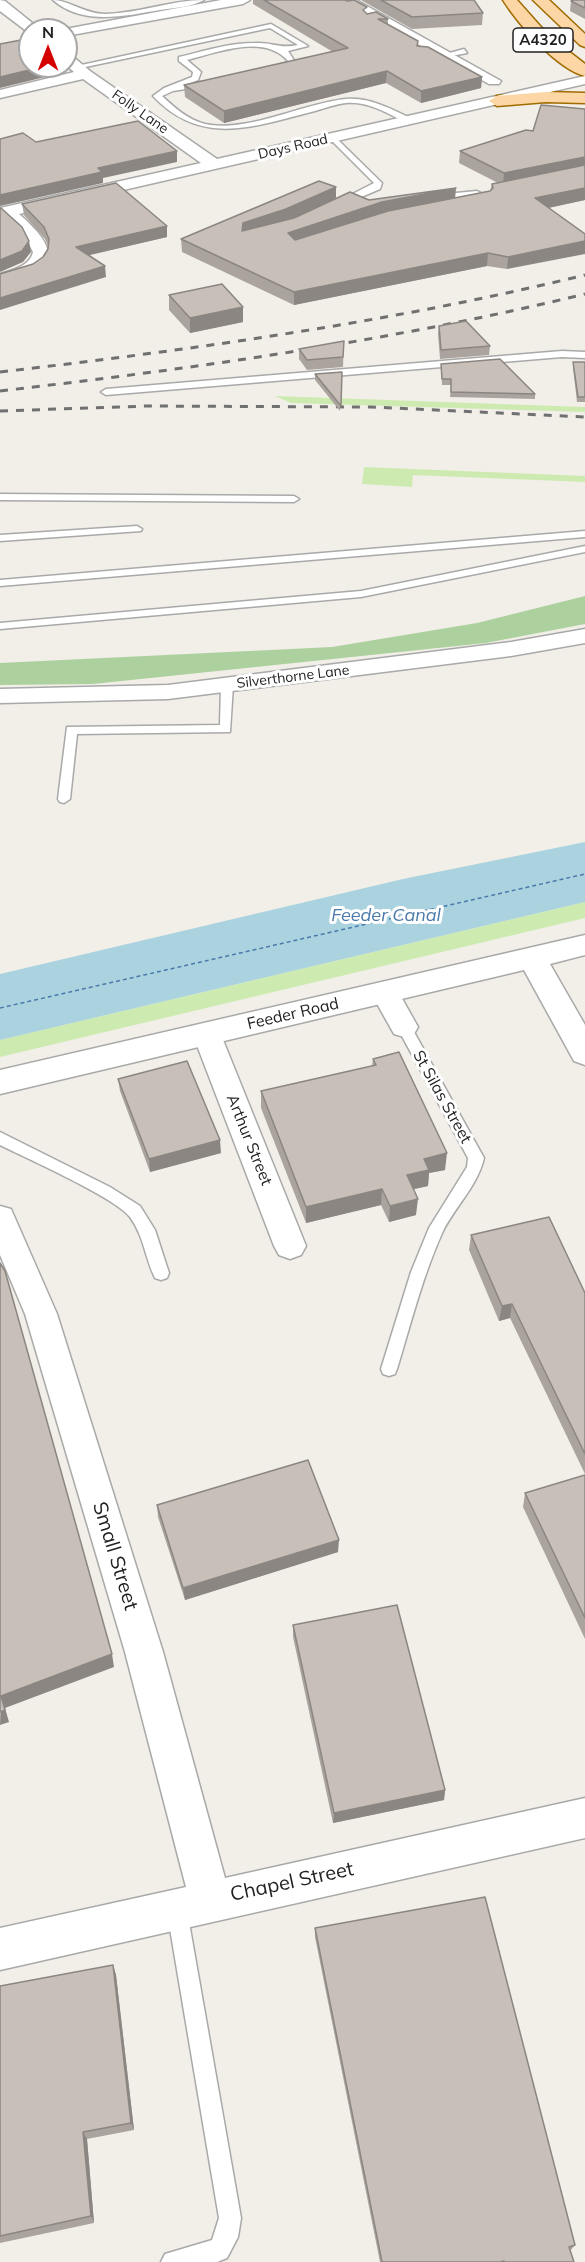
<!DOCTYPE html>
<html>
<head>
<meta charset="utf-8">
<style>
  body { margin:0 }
  #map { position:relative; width:585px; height:2262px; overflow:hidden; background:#f2efe9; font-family:Mulish,sans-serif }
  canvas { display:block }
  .north { position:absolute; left:18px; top:18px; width:60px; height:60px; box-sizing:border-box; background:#fff; border:2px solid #a7a7a7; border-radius:50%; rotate:0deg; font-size:16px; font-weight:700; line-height:24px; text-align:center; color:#222 }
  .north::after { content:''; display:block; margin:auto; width:21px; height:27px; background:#d40000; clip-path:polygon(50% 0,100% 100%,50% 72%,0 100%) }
</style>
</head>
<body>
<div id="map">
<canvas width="585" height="2262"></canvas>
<div class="north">N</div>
</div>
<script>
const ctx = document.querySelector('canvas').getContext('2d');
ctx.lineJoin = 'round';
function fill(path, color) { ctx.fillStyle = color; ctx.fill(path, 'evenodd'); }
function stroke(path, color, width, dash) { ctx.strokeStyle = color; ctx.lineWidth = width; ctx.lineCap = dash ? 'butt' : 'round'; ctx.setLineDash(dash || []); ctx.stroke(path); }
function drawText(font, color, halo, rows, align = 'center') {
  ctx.font = font + ' Mulish,sans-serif'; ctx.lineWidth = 6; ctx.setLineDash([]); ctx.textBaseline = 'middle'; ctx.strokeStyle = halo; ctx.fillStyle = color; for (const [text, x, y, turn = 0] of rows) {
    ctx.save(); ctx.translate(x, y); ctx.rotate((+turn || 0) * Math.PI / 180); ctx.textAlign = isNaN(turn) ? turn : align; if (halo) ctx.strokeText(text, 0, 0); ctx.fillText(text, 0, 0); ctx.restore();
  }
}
fill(new Path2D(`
  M275 396 585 407V412L291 403Z
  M364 467 585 476V482L413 475 412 487 362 484Z
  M585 902V918L0 1057V1040Z`), '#cdebb0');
fill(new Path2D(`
  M585 596V624L486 643 93 684 0 685V663L332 647 477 623Z`), '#add19e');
fill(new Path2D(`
  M585 842V902L0 1040V974L403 879Z`), '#aad3df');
stroke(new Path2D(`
  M0 1008 585 874`), '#4a7aab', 1.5, [4, 3]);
const service = new Path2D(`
  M53 0C69 0 84 14 106 14 139 13 172 0 204 0 192 7 174 8 160 10 124 16 83 26 53 0Z
  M271 24 308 46 288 51 297 65 275 70V66L289 62C265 33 219 52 187 60L201 72 198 80 188 84 202 82 205 86 173 91 162 96C174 107 188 120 205 124 248 133 303 103 346 99 369 97 392 109 412 119V123H406C388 113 367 101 346 103 336 104 325 108 315 111 255 126 202 148 153 96L164 88 192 77 193 72 179 61V57C204 51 229 43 255 43 274 42 278 49 298 45L270 28 76 69 72 67Z
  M464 49 467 53 446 57 442 55Z
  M334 136 382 183 380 189 340 206H337V202L374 183 331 140 330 138Z
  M477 191 489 197V201L474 203V199L479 198 475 196 435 199 431 197 435 195Z
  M562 351 585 352V358L562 357 106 395 101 392 106 389Z
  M0 494 294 496 299 499 294 502 0 500Z
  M137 526 142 529 141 531 0 541V535Z
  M585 531V537L0 586V580Z
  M585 546V552L361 597 0 629V623L361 591Z
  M227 681 233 685 230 732 77 734 70 799 64 803 60 802 58 799 67 727 220 725 221 685Z
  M404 1022 409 1023 484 1158C478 1185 455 1207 443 1231 423 1275 411 1323 397 1369L395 1374 389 1376 383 1374 381 1369 411 1272 429 1228 467 1167 468 1158 397 1027Z
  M0 1132 110 1187 140 1206 155 1230 169 1273 167 1278 161 1280 155 1278C145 1258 144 1236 130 1217 116 1198 26 1158 0 1145Z
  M177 1901 184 1904 187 1911 241 2218 238 2237 227 2258 217 2262H161L165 2254 212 2240 219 2218 167 1911 170 1904Z`);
const minor = new Path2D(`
  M0 0 5 1 41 30H30L29 33 0 11Z
  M221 0H250L243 4 66 36V30H60Z
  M339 0H356L501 81 499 84H489Z
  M66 54 71 55 90 71 217 159 585 76V84L19 214C64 253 56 271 0 285V274C13 270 30 266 33 252L25 237 3 217 0 218V208L201 163 83 79 0 98V90L74 72 66 65Z
  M585 629V643L511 656 168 699 0 703V689L168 685 511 642Z
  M385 983 395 986 418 1027 414 1034 404 1037 394 1034 371 993 375 986Z
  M207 1025 217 1028 221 1035 306 1246 301 1255 290 1259 279 1255 274 1246 193 1035 197 1028Z
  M0 1206 11 1209 57 1314 163 1652 225 1878 585 1798V1838L0 1970V1928L186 1887 125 1652 25 1314 0 1255Z`);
const tertiary = new Path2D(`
  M585 935V955L550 964 585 1025V1065L574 1061 524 970 0 1094V1070Z`);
const primary = new Path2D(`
  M503 0H517L549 36 585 64V76C557 69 518 24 503 0Z
  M533 0H549L585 34V47L580 45Z
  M546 92 585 93V103L546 102 497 106 489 101 497 96Z`);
stroke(service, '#a9a9a9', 3);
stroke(minor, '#a9a9a9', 3);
stroke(tertiary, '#a9a9a9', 3);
stroke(primary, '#a06b00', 3);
fill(service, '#fff');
fill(minor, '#fff');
fill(tertiary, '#fff');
fill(primary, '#fcd6a4');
stroke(new Path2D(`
  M0 372C197 349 392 322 585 275
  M0 391C197 368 392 341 585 294
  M0 411 147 406 371 407 585 417`), '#707070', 3, [8, 8]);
fill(new Path2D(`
  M253 0H345L367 13 388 19V25L418 41 417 46 482 77 481 88 421 103 386 83 224 123 185 97 184 85 333 52 253 4Z
  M361 0H474L483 13 482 25 412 29Z
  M585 0V19L570 11 571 1Z
  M585 109V200L548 208 507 269 487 266 294 305 182 252 181 239 336 199 369 200 455 198 490 191 492 184 498 183 459 163 460 151 533 131Z
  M22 204 167 226V237L89 255 106 277 33 264 43 257 48 249V246L45 239 24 215Z
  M169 295 243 322 190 333 169 310Z
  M439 326 490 346 489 355 440 359 438 334Z
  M344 341 343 367 307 370 299 359V349Z
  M573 362H585V402H577L573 368Z
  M441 364 535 394V399L450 397 451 385H442Z
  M342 372 340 411 315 380V374Z
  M373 1059 445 1170 429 1173 428 1186 413 1189 416 1215 389 1222 381 1205 306 1223 261 1108V1091L372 1066Z
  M118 1079 221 1153 150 1172 120 1091Z
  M471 1235 585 1293V1474L510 1318 499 1321 469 1250Z
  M585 1475V1639L523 1507 525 1493Z
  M157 1505 338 1552 185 1600 158 1517Z
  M293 1625 445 1790 444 1800 333 1823 293 1637Z
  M315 1928 575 2245 570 2251 574 2262H380L315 1937Z
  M113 1965 116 1975 134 2130 87 2139 94 2223 0 2243V1986Z`), '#aba49e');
fill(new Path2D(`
  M46 66H56L57 74 0 88V77Z
  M387 71 386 83 224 123V111Z
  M482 77 481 88 421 103V91Z
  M177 151V162L103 178V183L0 206V195L98 168Z
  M585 157V165L503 185 504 173Z
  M336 187V200L286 222 242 231 243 223Z
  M456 188 455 200 288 246V233L382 202Z
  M585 188V200L534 211 535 198Z
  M167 226V237L77 258 76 247Z
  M29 241 31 252 23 262 0 272V260Z
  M585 241V254L507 269 508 257Z
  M488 253 487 266 294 305V292Z
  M105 266 106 277 0 310V298Z
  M243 307V322L190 333V318Z
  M220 1140 221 1153 150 1172 149 1159Z
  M447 1153 445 1170 429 1173 428 1186 406 1191 407 1175 424 1159Z
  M382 1189 381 1205 306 1223V1207Z
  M418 1199 416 1215 389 1222 390 1206Z
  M512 1304 510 1318 499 1321 502 1306Z
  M339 1540 338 1552 185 1600 183 1588Z
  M112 1654 114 1667 5 1708 9 1722 0 1725 1 1696Z
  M445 1790 444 1800 333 1823 334 1813Z
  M113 1965 116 1975 134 2130 131 2123Z
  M83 2132 87 2139 94 2223 91 2216Z`), '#8b8681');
const building = new Path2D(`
  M264 0H345L347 1 354 0 367 7 363 10 367 14 376 12 388 19H378L418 41 417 46 428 47 482 77 421 91 387 71 224 111 184 85 348 48Z
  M381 0H474L483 13 412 17Z
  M574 0H585V8L571 1Z
  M26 39 30 42V66H46L0 77V44Z
  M541 105 585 109V157L504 173 460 151 526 130 533 131Z
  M138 121 177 151 98 168 102 172 0 195V139L23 133 36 142Z
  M585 165V188L535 198 585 234V241L508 257 488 253 294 292 181 239 319 181 336 187 286 209 243 223 242 231 294 218 350 192 369 200 456 188 382 202 288 233 295 240 388 211 490 191 493 188 492 184Z
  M116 183 167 226 76 247 105 266 0 298V274L33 264 43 257 48 249 49 239 44 227 22 204Z
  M0 208H1L22 227 29 241 22 251 0 260Z
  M222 284 243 307 190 318 169 295Z
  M466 321 490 346 441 350 439 326Z
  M344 341 343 357 307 360 299 349Z
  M500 359 535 394 451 392V379H442L441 364Z
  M573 362H585V397H578Z
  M342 372 341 406 315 374Z
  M399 1052 447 1153 424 1159 429 1170 407 1175 418 1199 390 1206 382 1189 306 1207 261 1091 376 1065 373 1059Z
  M187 1061 220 1140 149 1159 118 1079Z
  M549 1217 585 1293V1454L512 1304 502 1306 471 1235Z
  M0 1263 5 1271 112 1654 1 1696 5 1710 0 1712Z
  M308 1460 339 1540 183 1588 157 1505Z
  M585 1475V1618L525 1493Z
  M397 1605 445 1790 334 1813 293 1625Z
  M485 1897 575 2245 569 2247 574 2262H504V2261L500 2262H382L315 1928Z
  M113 1965 131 2123 83 2132 91 2216 0 2236V1986Z`);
fill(building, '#c7bfb8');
stroke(building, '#8b8681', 1.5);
drawText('14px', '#222', '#fff', [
  ["Folly Lane",140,112,35],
  ["Days Road",293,147,-13],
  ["Silverthorne Lane",293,677,-7]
]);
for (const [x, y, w] of [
  [543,40,60]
]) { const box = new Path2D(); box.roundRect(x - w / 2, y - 12, w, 24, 4.5); ctx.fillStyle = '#fff'; ctx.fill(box); stroke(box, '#222', 1.5); }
drawText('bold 15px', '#222', null, [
  ["A4320",543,40]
]);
drawText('16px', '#222', '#fff', [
  ["Feeder Road",293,1014,-13],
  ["St Silas Street",442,1097,61],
  ["Arthur Street",249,1140,68]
]);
drawText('italic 18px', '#4a7aab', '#fff', [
  ["Feeder Canal",386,916]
]);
drawText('20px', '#222', '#fff', [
  ["Small Street",115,1556,73],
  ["Chapel Street",292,1882,-12]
]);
</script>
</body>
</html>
